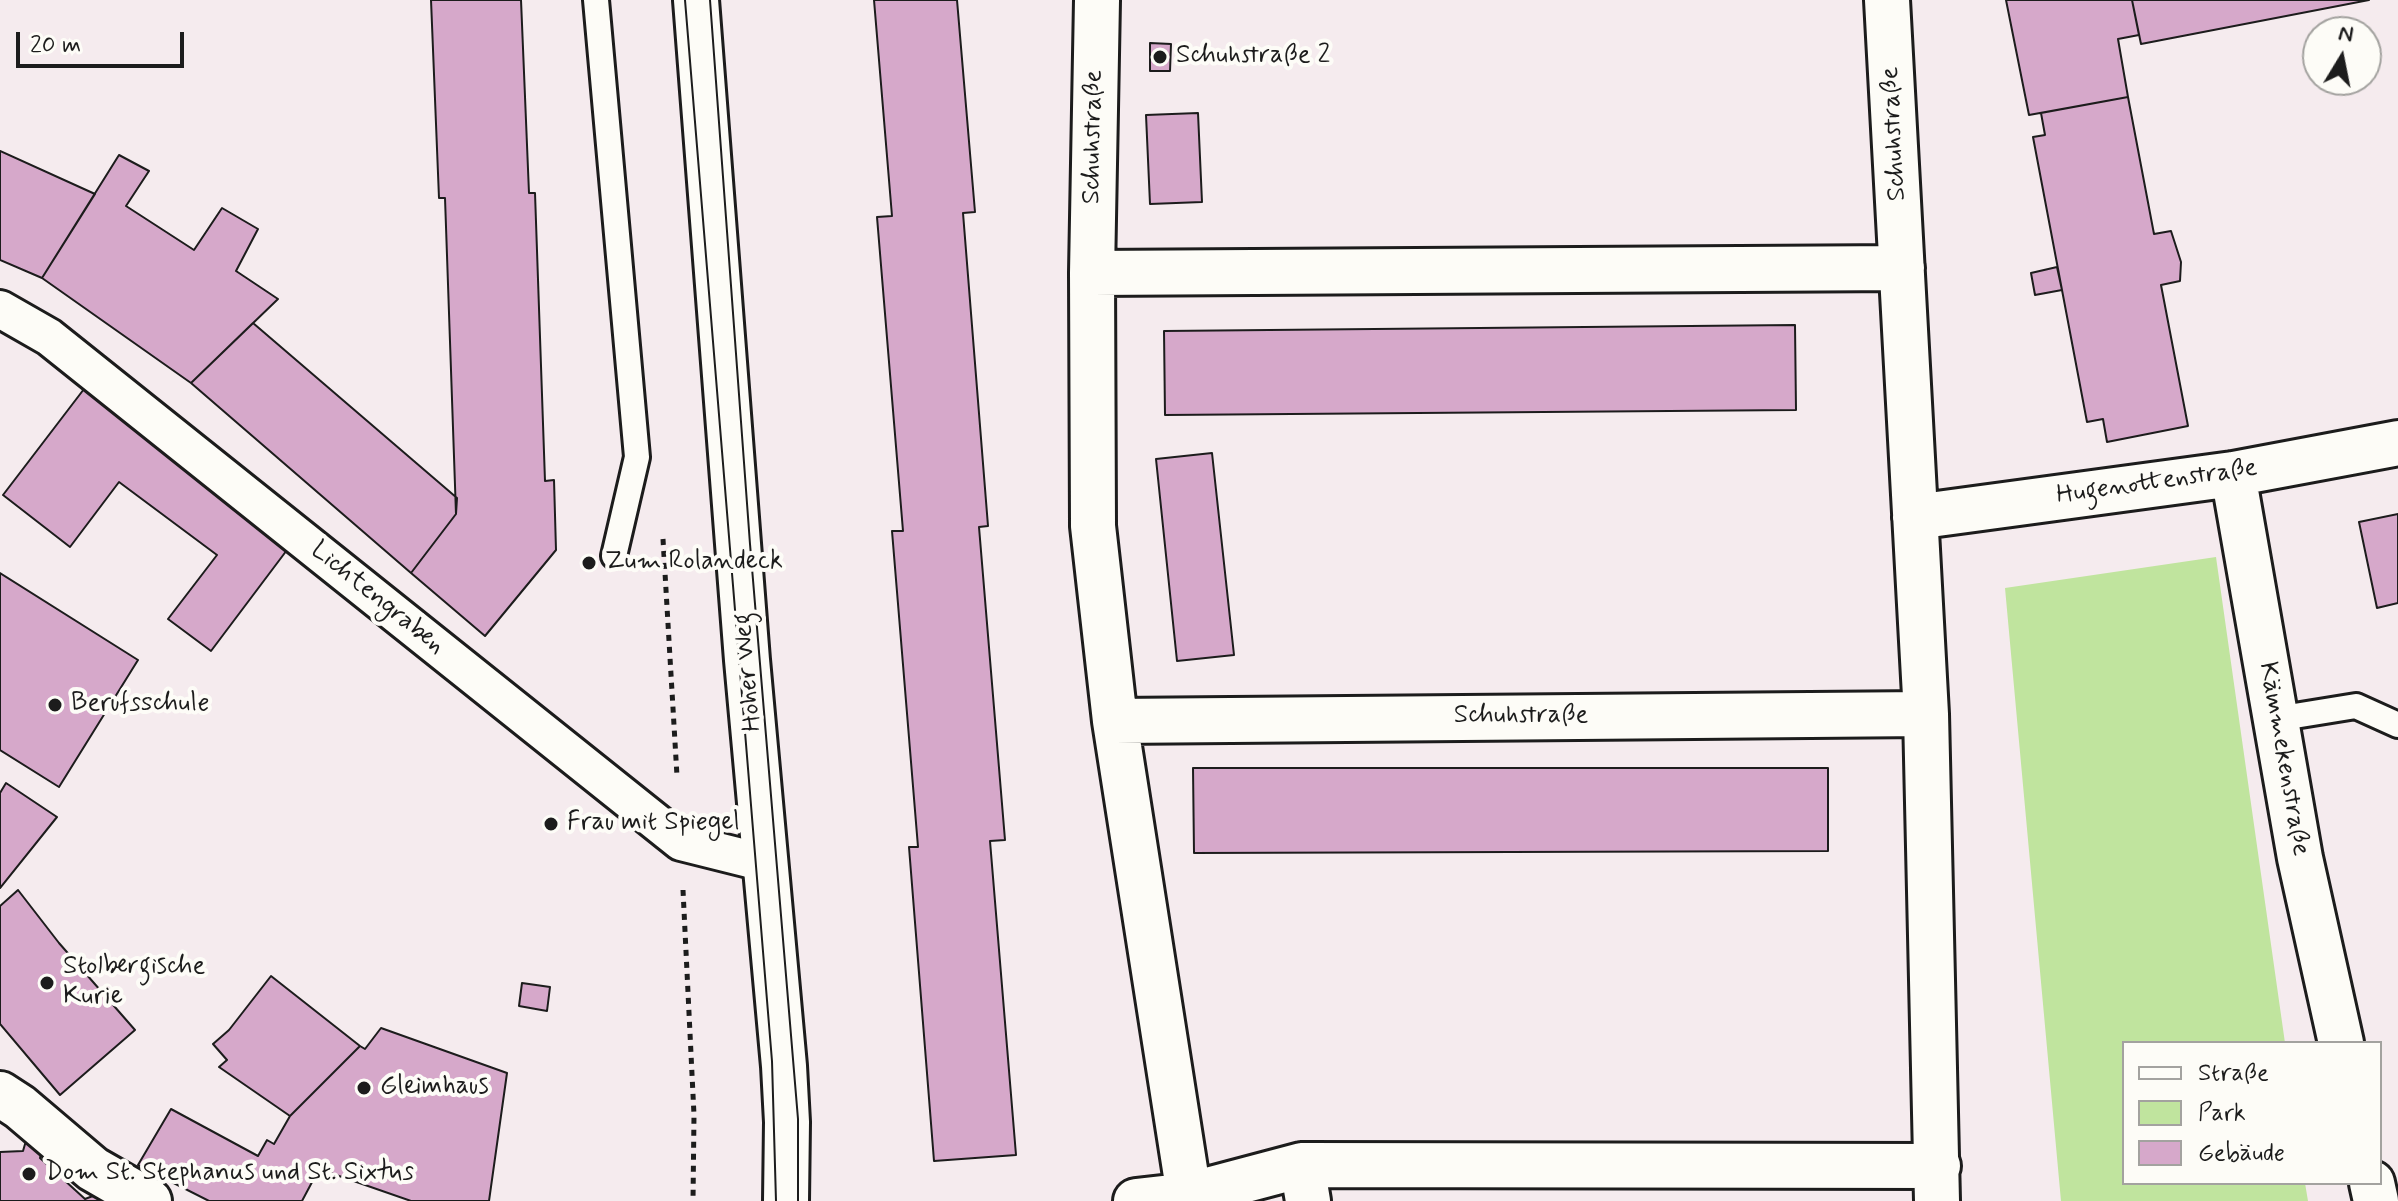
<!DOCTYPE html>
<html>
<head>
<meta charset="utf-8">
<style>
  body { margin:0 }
  #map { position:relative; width:2398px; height:1201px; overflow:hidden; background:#f5ebee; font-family:Mynerve,sans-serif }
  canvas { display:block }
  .legend { position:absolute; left:2122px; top:1041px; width:260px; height:144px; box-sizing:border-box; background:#fdfcf7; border:2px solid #a3a29f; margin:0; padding:10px 14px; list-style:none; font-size:24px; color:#1c1c1c }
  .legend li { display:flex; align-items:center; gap:16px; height:40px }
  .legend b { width:40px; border:2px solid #a3a29f }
  .north { position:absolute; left:2302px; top:16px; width:80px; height:80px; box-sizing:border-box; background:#fdfcf7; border:2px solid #a3a29f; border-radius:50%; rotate:10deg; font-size:22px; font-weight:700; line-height:32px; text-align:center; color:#1c1c1c }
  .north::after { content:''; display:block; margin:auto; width:28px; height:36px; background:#1c1c1c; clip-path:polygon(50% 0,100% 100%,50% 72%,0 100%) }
  .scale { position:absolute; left:16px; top:32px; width:168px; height:36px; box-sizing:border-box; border:4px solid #1c1c1c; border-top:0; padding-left:10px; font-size:24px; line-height:28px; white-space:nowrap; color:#1c1c1c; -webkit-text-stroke:6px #fdfcf7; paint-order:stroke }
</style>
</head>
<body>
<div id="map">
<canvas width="2398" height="1201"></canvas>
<ul class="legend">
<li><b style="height:10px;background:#fdfcf7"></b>Straße</li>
<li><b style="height:22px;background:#c0e49e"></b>Park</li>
<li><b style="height:22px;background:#d6a8ca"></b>Gebäude</li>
</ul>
<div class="north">N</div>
<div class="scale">20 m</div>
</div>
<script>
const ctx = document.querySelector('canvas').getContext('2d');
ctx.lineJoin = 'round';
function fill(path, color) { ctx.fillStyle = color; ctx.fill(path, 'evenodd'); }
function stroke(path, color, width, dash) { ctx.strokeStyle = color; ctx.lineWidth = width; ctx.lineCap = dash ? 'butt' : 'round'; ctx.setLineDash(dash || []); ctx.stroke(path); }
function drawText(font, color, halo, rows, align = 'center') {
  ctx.font = font + ' Mynerve,sans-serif'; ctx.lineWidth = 8; ctx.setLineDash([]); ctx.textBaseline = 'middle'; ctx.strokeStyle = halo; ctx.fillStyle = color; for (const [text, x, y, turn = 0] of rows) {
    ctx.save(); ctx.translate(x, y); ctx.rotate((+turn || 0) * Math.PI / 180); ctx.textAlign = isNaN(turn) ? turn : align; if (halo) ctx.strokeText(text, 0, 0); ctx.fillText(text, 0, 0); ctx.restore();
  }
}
fill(new Path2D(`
  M2216 557 2285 1043H2124V1183H2305L2308 1201H2061L2005 588Z`), '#c0e49e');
const building = new Path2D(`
  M431 0H521L529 193H535L545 481 554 480 556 550 485 636 411 573 456 514 445 198H439Z
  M874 0H957L975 212 963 213 988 526 979 527 1005 840 990 841 1016 1155 934 1161 909 847H918L892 531H903L877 217 892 216Z
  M2006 0H2132L2139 35 2118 39 2128 97 2029 115Z
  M2132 0H2369L2141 44Z
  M1150 43 1171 44 1170 71H1150Z
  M2128 97 2154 234 2171 231 2181 262 2180 281 2161 285 2188 426 2107 442 2103 419 2087 422 2033 137 2045 135 2041 113Z
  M1198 113 1202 202 1150 204 1146 115Z
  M0 151 95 194 42 278 0 260Z
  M119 155 149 171 126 206 194 250 222 208 258 229 236 271 278 299 191 383 42 278Z
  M2057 267 2062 290 2035 295 2031 273Z
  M253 323 457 498 456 514 411 573 191 383Z
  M1795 325 1796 410 1165 415 1164 331Z
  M84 389 290 546 211 651 168 619 217 555 119 482 70 547 3 495Z
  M1212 453 1234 655 1177 661 1156 459Z
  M2398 514V603L2377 608 2359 522Z
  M0 573 138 660 59 787 0 750Z
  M1193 768H1828V851L1194 853Z
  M6 783 57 817 0 888V793Z
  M18 890 59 943 135 1030 60 1095 0 1024V906Z
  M271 976 360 1046 290 1116 219 1067 227 1060 213 1044 229 1030Z
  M522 983 550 987 547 1011 519 1006Z
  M381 1028 507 1073 489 1201H411L319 1169 302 1201H209L138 1165 171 1109 258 1156 267 1140 274 1144 290 1116 360 1046 365 1049Z
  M30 1127 47 1132 40 1158 85 1199 106 1191 111 1201H0V1152L23 1151Z`);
fill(building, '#d6a8ca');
stroke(building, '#1c1c1c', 2);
const service = new Path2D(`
  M596 0 637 457 614 556
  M2276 719 2356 706 2398 725`);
const pedestrian = new Path2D(`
  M0 309 49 337 681 842 765 863`);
const minor = new Path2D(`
  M1097 0 1092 273 1093 526 1115 721 1189 1195 1302 1165 1308 1201
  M1887 0 1926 714 1937 1201
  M1092 273 1902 268
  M2233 474 2300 858 2341 1043
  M1915 517 2233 474 2398 443
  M1115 721 1926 714
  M0 1094 20 1107 93 1169 149 1201
  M1302 1165 1938 1166
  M2372 1183 2376 1201
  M1136 1201 1189 1195`);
const tertiary = new Path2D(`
  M696 0 747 660 784 1066 787 1122 786 1201`);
stroke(service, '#1c1c1c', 30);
stroke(pedestrian, '#1c1c1c', 42);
stroke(minor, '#1c1c1c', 50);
stroke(tertiary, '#1c1c1c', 50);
stroke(new Path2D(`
  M663 539 677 776
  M683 890 694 1115 693 1201`), '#1c1c1c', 5, [6, 6]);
stroke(service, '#fdfcf7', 24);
stroke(pedestrian, '#fdfcf7', 36);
stroke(minor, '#fdfcf7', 44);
stroke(tertiary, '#fdfcf7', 44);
stroke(new Path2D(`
  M685 0 772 1061 776 1201
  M710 0 750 544 798 1119V1201`), '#1c1c1c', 2);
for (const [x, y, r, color] of [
  [1160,57,8,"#1c1c1c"],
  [589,563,8,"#1c1c1c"],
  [55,705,8,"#1c1c1c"],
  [551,824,8,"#1c1c1c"],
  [47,983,8,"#1c1c1c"],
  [364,1088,8,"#1c1c1c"],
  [29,1174,8,"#1c1c1c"]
]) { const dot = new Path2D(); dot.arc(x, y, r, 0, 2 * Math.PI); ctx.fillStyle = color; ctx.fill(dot); stroke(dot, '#fdfcf7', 3); }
drawText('26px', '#1c1c1c', '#fdfcf7', [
  ["Schuhstraße 2",1176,57],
  ["Zum Rolandeck",605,563],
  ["Berufsschule",71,705],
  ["Frau mit Spiegel",567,824],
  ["Stolbergische",63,968],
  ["Kurie",63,998],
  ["Gleimhaus",380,1088],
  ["Dom St. Stephanus und St. Sixtus",45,1174]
], 'left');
drawText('26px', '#1c1c1c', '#fdfcf7', [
  ["Schuhstraße",1895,134,-93],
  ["Schuhstraße",1094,137,-89],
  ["Hugenottenstraße",2157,483,-8],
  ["Lichtengraben",377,599,39],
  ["Hoher Weg",749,672,-95],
  ["Schuhstraße",1521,717],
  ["Kämmekenstraße",2283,759,80]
]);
</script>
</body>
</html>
